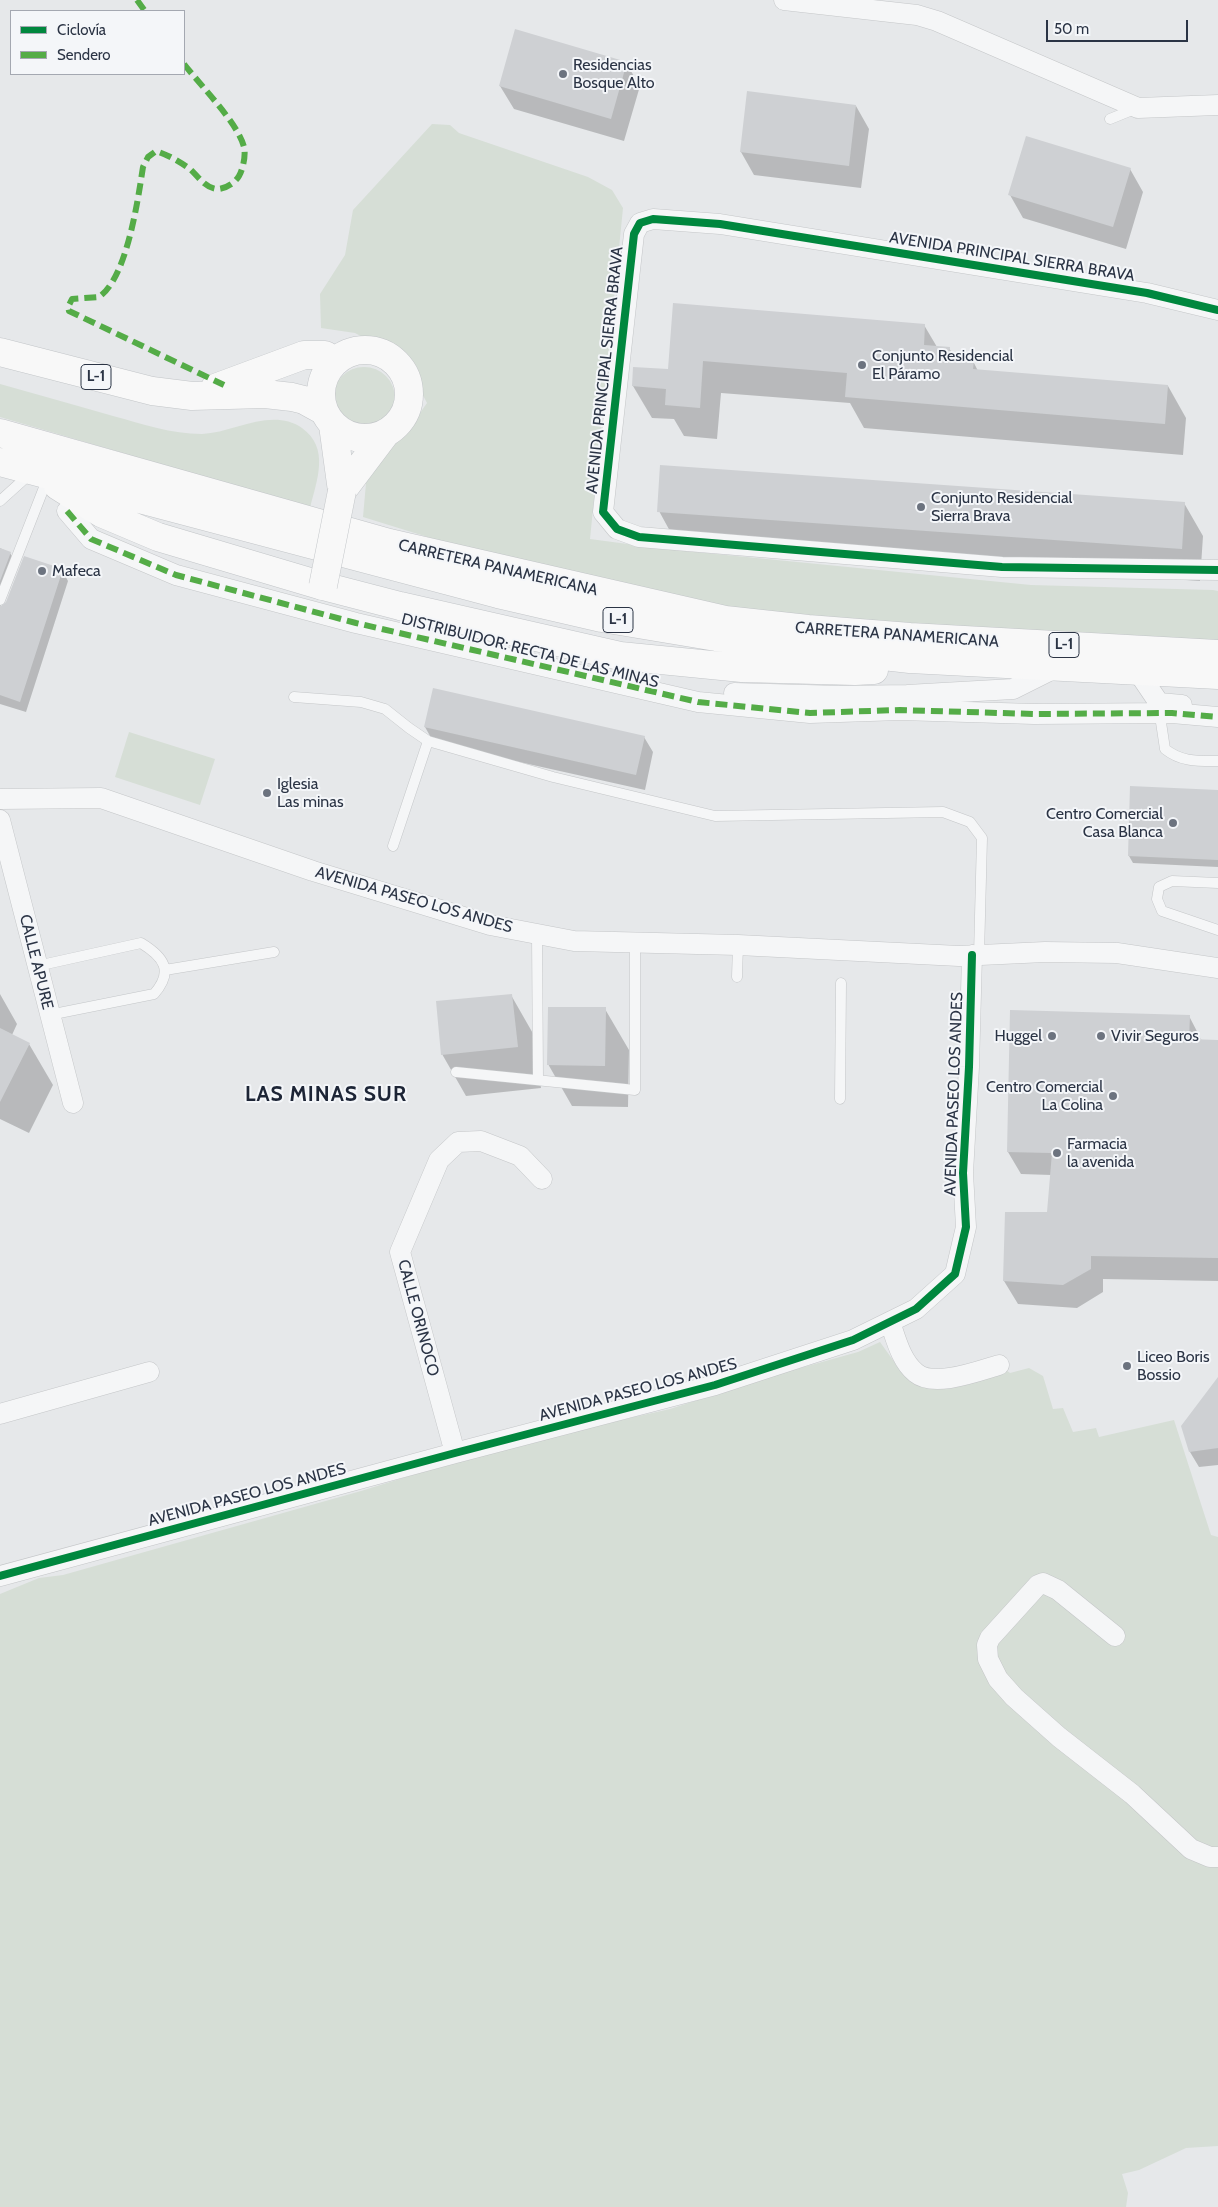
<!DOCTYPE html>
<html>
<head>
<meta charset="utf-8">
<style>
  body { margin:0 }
  #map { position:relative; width:1218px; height:2207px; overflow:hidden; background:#e6e8ea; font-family:Cabin,sans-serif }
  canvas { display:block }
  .legend { position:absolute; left:10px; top:10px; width:175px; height:65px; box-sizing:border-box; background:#f4f6f9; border:1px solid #a4a8b1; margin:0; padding:6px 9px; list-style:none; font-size:15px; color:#2b3445 }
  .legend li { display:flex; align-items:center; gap:10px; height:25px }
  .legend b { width:25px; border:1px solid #a4a8b1 }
  .scale { position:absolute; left:1046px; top:20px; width:142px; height:22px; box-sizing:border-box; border:2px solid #2b3445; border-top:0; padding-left:6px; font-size:15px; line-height:18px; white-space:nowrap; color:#2b3445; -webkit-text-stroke:4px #f4f6f9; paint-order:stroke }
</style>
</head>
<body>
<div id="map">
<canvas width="1218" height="2207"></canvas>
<ul class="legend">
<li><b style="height:6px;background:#00873e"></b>Ciclovía</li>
<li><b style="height:6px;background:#54ac47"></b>Sendero</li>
</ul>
<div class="scale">50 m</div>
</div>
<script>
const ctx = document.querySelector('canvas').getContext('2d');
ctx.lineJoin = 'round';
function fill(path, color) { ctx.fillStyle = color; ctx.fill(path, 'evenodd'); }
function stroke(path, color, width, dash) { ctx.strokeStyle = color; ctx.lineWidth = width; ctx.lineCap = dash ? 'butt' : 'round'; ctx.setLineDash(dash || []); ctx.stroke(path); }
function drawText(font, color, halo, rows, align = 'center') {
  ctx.font = font + ' Cabin,sans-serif'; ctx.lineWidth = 4; ctx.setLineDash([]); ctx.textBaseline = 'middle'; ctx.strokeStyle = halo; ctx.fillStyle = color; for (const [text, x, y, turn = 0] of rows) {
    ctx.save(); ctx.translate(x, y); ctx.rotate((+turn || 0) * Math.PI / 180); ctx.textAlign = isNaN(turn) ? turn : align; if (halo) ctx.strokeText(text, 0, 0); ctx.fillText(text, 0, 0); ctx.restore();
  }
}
fill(new Path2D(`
  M432 124 450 125 459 133 588 177 612 190 623 208 590 539 665 549 1031 585 1213 590 1218 591V644L851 622 696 605 460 547 363 517 367 472 406 433 427 403 404 359 355 333 321 328 320 294 345 255 353 210Z
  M333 398a31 31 0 1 1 62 0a31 31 0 1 1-62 0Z
  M0 384C38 395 76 405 113 416 143 424 171 434 202 434 234 433 271 407 302 428 330 448 317 480 310 508L0 417Z
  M129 732 215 759 200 805 115 777Z
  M880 1342 900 1370 917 1374 999 1365 1010 1373 1029 1368 1043 1376 1053 1409 1063 1408 1073 1432 1096 1428 1099 1437 1174 1420 1211 1535 1218 1537V2146L1186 2148 1139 2170 1122 2174 1128 2193 1126 2207H0V1594L39 1578 63 1575 361 1491 435 1468 581 1429 670 1409 775 1375 858 1352Z`), '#d6ded6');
fill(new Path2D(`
  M626 63 640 86 624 141 514 109 500 86Z
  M856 106 869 129 861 188 754 175 741 152Z
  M1130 169 1143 192 1126 249 1023 218 1010 195Z
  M674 304 924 325 937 347 949 348 956 360 973 361 978 371 1168 386 1186 418 1183 455 864 428 850 403 721 393 717 439 684 436 674 419 652 418 633 386 669 371Z
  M1184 503 1203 536 1200 581 677 544 659 511Z
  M0 548 10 553 17 565 0 607 62 570 68 581 26 712 0 704Z
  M425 727 644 737 653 752 645 790 434 743Z
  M1218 791V867L1133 863 1129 856Z
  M0 994 17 1024 12 1035 29 1044 53 1085 29 1133 0 1119Z
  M511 995 535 1037 541 1088 466 1096 442 1054Z
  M605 1009 629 1050 628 1107 572 1106 548 1064Z
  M1189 1016 1202 1041H1218V1281L1103 1279V1292L1077 1308 1018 1304 1004 1281 1048 1213 1051 1175 1021 1174 1008 1152Z
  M1218 1385V1465L1199 1467 1190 1452Z`), '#0003');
fill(new Path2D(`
  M515 29 627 62 611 119 499 86Z
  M747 91 856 105 849 166 740 152Z
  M1026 136 1131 168 1113 227 1008 195Z
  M673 303 925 324 924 345 950 347 949 358 974 360 973 369 1168 385 1165 424 845 397 847 373 703 361 700 408 665 405 666 389 632 386 633 367 668 369Z
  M660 465 1185 502 1182 549 657 512Z
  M0 548 11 552 0 581Z
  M24 556 63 569 20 702 0 695V607L6 602Z
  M433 688 645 736 636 775 424 727Z
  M1130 786 1218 790V860L1128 856Z
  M512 994 518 1047 441 1055 436 1001Z
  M548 1007H606L605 1066 547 1065Z
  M1010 1010 1190 1015 1189 1039 1218 1040V1258L1091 1256V1269L1063 1285 1003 1281 1005 1212H1047L1052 1153 1007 1152Z
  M0 1028 30 1043 0 1102Z
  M1218 1377V1448L1189 1452 1181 1426Z`), '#ced0d3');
const lane = new Path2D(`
  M1110 119 1137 108
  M0 501 31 473
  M0 600 45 485
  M294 697 361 702 385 709 409 728 428 741 553 777 715 816 943 812 970 822 982 838 979 955
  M1159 709 1165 749C1181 762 1198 761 1218 761
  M393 846 428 741
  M1218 883 1172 881 1159 887 1157 899 1162 911 1218 930
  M537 934 538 1079
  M37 966 141 943C164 957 174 971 154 994L49 1015
  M165 970 274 952
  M737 977 738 945
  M456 1072 635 1090V942
  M840 1099 841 983`);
const street = new Path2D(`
  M784 0 917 15 937 21 1138 108 1218 105
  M1218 310 1147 293 720 224 653 219 640 223 634 234 603 512 617 529 639 537 1002 567 1218 570
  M67 511 91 539 176 575 356 623 698 702 810 713 900 710 1034 714 1172 713 1218 717
  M1138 672 1159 703 1182 705
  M734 693 841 696 907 695 1013 689 1057 667
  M0 799 101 798 313 871 490 925 574 941 738 945 959 956 1045 952 1117 953 1218 968
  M0 820 73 1103
  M890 1322C896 1339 901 1361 916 1373 934 1388 978 1371 999 1365
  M0 1414 149 1372
  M455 1453 400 1252 439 1160 458 1142 481 1141 520 1156 542 1179
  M0 1576 455 1453 715 1385 853 1340 916 1309 955 1274 966 1227 963 1173 969 1067 972 955
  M1115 1636 1058 1590 1043 1583 1038 1585 990 1638 987 1645 988 1659 998 1679 1014 1697 1059 1737 1132 1794 1191 1849 1210 1857H1218`);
const primary = new Path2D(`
  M321 394a44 44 0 1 1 88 0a44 44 0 1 1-88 0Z
  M0 352 152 391 192 396 265 394 292 397 304 400 324 411
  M215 388 304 355H325L336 361
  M333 425 342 491
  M0 433 389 543 725 620 808 629 910 637 1218 654
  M0 462 498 594 602 618 716 637 910 659 1218 675
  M58 486 101 513 158 537 323 586 400 606 620 656 742 668 855 671 874 670
  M342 491 385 434`);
stroke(lane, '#c4c6c8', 11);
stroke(street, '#c4c6c8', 21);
stroke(primary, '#c2c5c8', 29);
stroke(lane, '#f5f6f7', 10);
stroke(street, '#f5f6f7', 20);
stroke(primary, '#f8f8f8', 28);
const primaryBridge = new Path2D(`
  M323 586 342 491`);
stroke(primaryBridge, '#c2c5c8', 29, []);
stroke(primaryBridge, '#f8f8f8', 28);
stroke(new Path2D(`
  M137 0 145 11
  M184 64C200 85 238 123 244 147 246 155 243 169 239 176 235 183 225 189 217 189 205 188 198 176 190 169 179 161 168 155 156 151L148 157 143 167C138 199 127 278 99 297L72 299 68 307 69 311 224 385
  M67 511 91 539 176 575 356 623 698 702 810 713 900 710 1034 714 1172 713 1218 717`), '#54ac47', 6, [12, 6]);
stroke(new Path2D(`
  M1218 310 1147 293 720 224 653 219 640 223 634 234 603 512 617 529 639 537 1002 567 1218 570
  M0 1576 455 1453 715 1385 853 1340 916 1309 955 1274 966 1227 963 1173 969 1067 972 955`), '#00873e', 8);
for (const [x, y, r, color] of [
  [563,74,5,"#6c737f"],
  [862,365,5,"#6c737f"],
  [921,507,5,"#6c737f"],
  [42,571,5,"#6c737f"],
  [267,793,5,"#6c737f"],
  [1173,823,5,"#6c737f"],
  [1052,1036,5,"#6c737f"],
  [1101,1036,5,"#6c737f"],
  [1113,1096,5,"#6c737f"],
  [1057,1153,5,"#6c737f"],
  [1127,1366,5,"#6c737f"]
]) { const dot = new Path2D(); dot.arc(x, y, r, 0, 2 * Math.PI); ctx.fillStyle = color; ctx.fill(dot); stroke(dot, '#f4f6f9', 2); }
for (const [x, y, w] of [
  [96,377,30],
  [618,620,30],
  [1064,645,30]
]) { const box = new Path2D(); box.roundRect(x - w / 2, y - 12.5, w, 25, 4); ctx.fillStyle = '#f4f6f9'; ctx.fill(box); stroke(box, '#2b3445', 1); }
drawText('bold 15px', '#2b3445', null, [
  ["L-1",96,377],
  ["L-1",618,620],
  ["L-1",1064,645]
]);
drawText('16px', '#2b3445', '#f4f6f9', [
  ["Residencias",573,65],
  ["Bosque Alto",573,83],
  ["Conjunto Residencial",872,356],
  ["El Páramo",872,374],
  ["Conjunto Residencial",931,498],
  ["Sierra Brava",931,516],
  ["Mafeca",52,571],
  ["Iglesia",277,784],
  ["Las minas",277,802],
  ["Centro Comercial",1163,814,"right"],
  ["Casa Blanca",1163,832,"right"],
  ["Huggel",1042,1036,"right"],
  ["Vivir Seguros",1111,1036],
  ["Centro Comercial",1103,1087,"right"],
  ["La Colina",1103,1105,"right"],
  ["Farmacia",1067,1144],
  ["la avenida",1067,1162],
  ["Liceo Boris",1137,1357],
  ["Bossio",1137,1375]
], 'left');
drawText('16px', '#2b3445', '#f4f6f9', [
  ["AVENIDA PRINCIPAL SIERRA BRAVA",1012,257,9],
  ["AVENIDA PRINCIPAL SIERRA BRAVA",605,370,-84],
  ["CARRETERA PANAMERICANA",498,568,13],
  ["CARRETERA PANAMERICANA",897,635,4],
  ["DISTRIBUIDOR: RECTA DE LAS MINAS",530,651,14],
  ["AVENIDA PASEO LOS ANDES",414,900,16],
  ["CALLE APURE",36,962,76],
  ["AVENIDA PASEO LOS ANDES",954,1094,-88],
  ["CALLE ORINOCO",418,1318,75],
  ["AVENIDA PASEO LOS ANDES",638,1390,-15],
  ["AVENIDA PASEO LOS ANDES",247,1495,-15]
]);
ctx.letterSpacing = '1px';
drawText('bold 21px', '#1d2536', '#f4f6f9', [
  ["LAS MINAS SUR",326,1095]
]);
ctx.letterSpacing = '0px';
</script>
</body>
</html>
